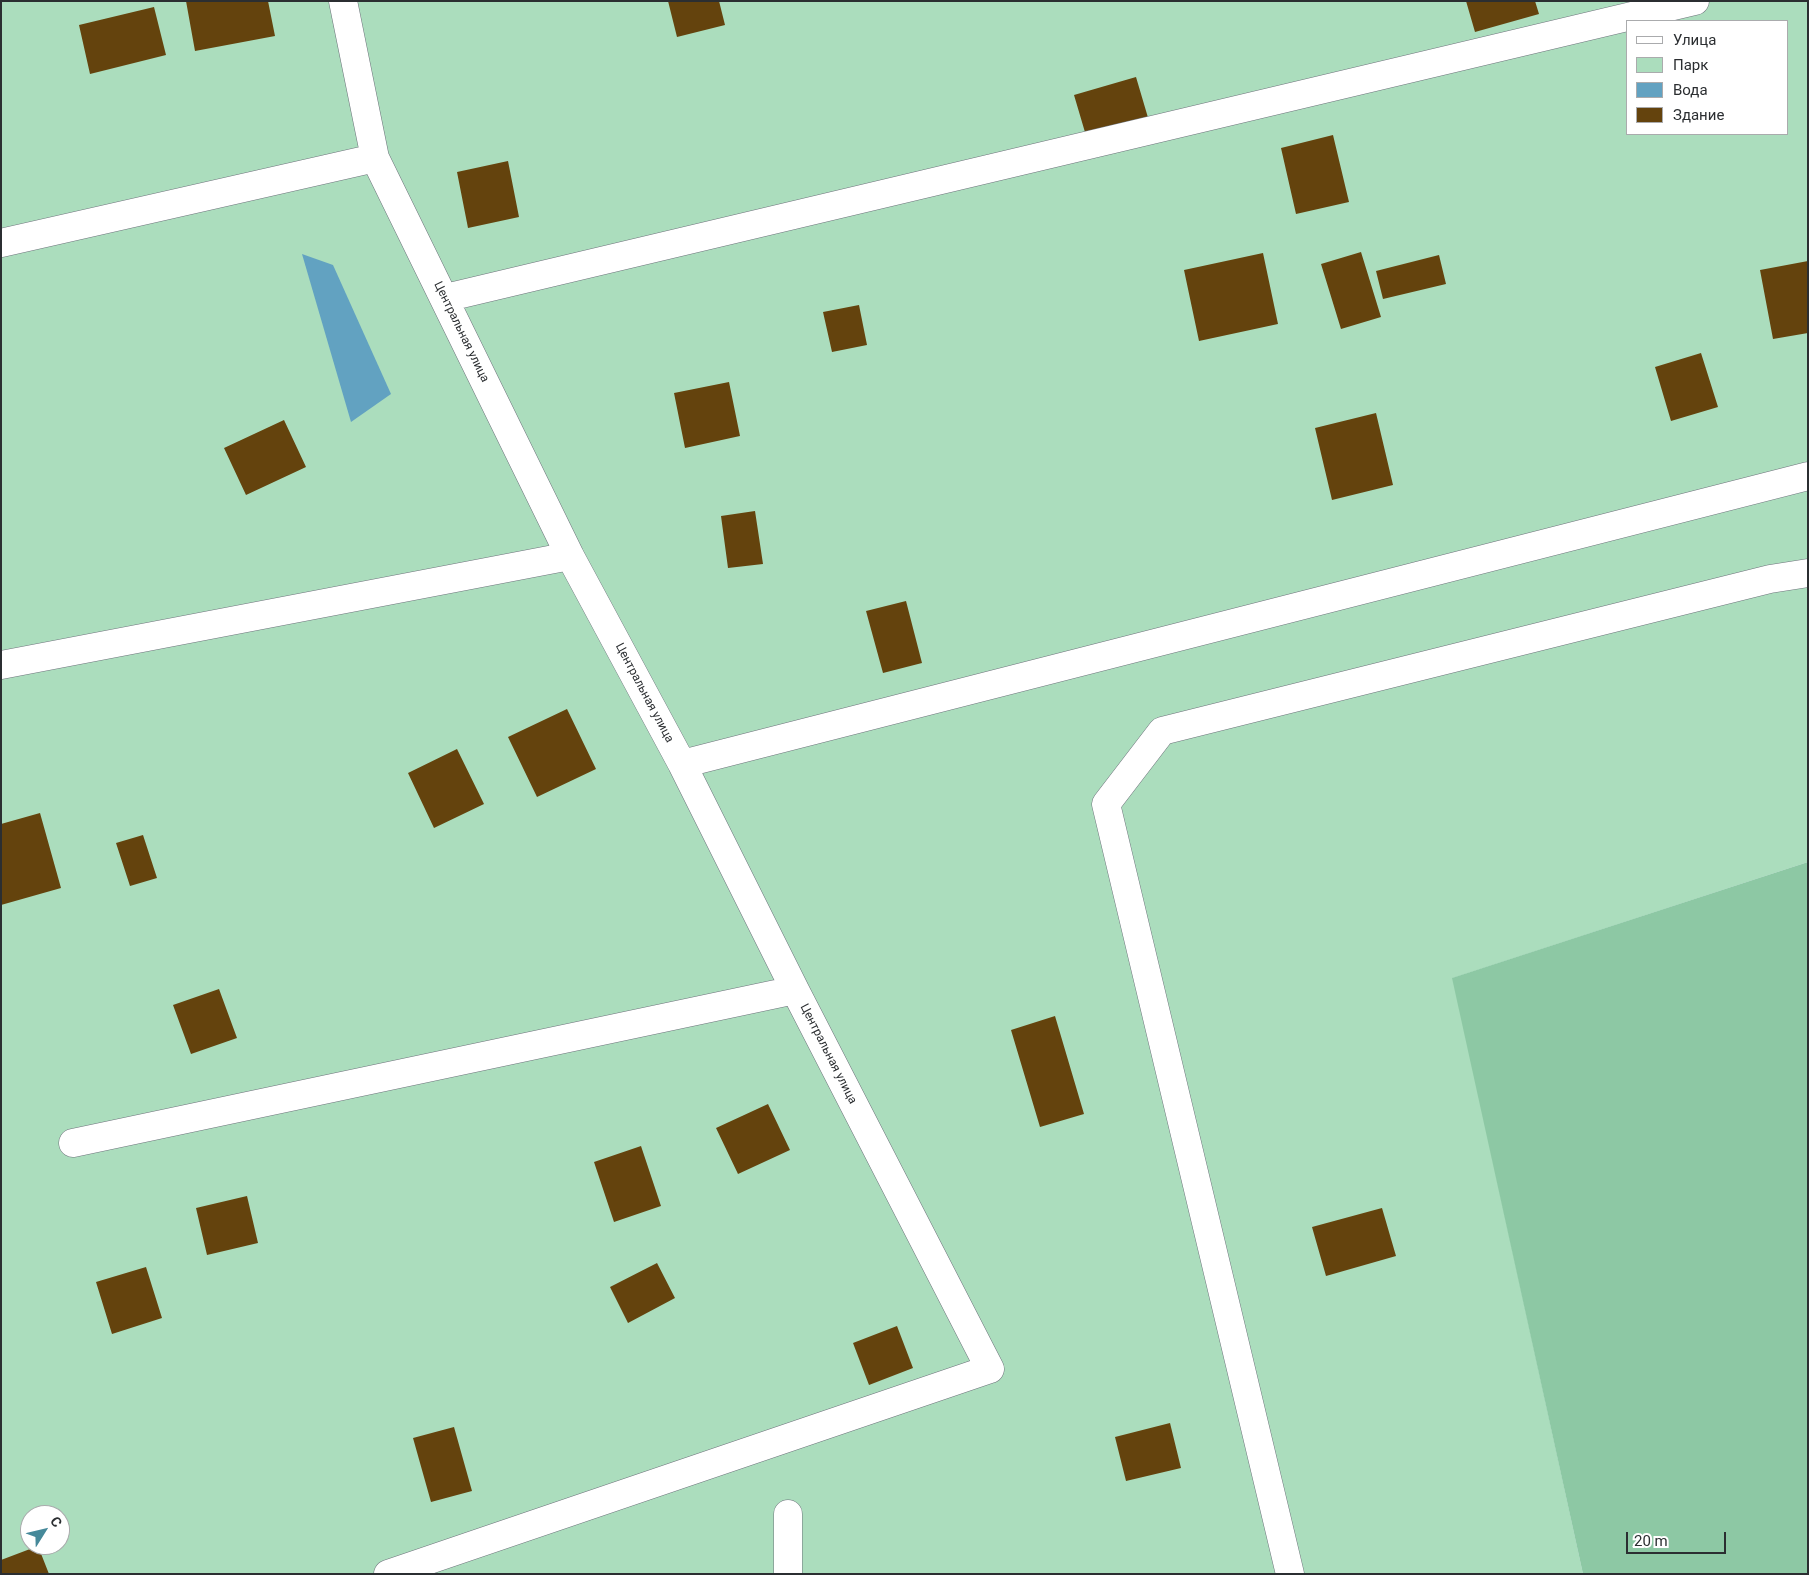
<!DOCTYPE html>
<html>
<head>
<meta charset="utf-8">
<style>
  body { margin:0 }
  #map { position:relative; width:1809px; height:1575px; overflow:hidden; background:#e9f0f9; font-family:Roboto,sans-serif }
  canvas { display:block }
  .frame { position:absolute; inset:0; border:2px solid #2b2e31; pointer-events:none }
  .legend { position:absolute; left:1626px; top:20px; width:162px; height:115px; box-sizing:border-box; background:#fff; border:1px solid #aaabad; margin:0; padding:6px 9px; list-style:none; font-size:15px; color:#2b2e31 }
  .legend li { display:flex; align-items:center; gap:10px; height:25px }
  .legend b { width:25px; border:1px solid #aaabad }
  .north { position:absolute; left:20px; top:1505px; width:50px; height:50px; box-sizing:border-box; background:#fff; border:1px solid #aaabad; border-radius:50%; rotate:54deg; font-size:14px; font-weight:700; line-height:20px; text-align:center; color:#2b2e31 }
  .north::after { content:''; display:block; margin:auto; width:18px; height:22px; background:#46899a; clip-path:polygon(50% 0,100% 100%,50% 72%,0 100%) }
  .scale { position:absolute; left:1626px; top:1532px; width:100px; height:22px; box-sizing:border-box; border:2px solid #2b2e31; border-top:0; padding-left:6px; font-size:15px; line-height:18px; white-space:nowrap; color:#2b2e31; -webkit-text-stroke:4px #fff; paint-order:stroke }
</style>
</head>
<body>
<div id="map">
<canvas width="1809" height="1575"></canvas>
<div class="frame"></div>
<ul class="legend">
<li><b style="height:6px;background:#fff"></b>Улица</li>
<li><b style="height:14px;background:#abddbd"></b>Парк</li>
<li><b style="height:14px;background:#62a2c1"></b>Вода</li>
<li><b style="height:14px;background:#64430d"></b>Здание</li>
</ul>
<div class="north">С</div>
<div class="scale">20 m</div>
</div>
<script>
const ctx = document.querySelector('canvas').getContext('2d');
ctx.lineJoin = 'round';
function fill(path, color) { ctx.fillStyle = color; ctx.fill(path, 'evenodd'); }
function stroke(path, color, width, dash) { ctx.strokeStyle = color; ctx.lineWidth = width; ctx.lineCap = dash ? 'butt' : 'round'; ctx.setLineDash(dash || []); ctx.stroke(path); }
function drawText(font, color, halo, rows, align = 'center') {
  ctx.font = font + ' Roboto,sans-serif'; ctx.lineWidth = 5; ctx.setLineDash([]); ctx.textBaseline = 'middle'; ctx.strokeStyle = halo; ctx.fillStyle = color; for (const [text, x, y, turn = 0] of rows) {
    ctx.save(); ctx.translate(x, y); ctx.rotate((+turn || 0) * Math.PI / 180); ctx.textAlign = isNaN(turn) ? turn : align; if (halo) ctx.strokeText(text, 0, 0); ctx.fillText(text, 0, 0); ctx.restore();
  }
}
fill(new Path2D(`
  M1 1H1808V862L1453 978 1583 1574H1ZM1628 21H1788V134H1628ZM30 1515H60V1545H30Z`), '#abddbd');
fill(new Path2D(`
  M1808 862V1574H1583L1452 978Z`), '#8dc8a4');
fill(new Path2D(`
  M302 254 333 265 391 394 351 422Z`), '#62a2c1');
fill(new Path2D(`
  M186 1H268L275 36 195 51Z
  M668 1H719L725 25 677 37Z
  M1466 1H1535L1539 14 1475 32Z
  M154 7 166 55 90 74 79 25Z
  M1136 77 1149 121 1087 139 1074 95Z
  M1333 135 1349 202 1296 214 1281 148Z
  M508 161 519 217 468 228 457 172Z
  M1361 252 1381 317 1341 329 1321 264Z
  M1263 253 1278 324 1199 341 1184 270Z
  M1439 255 1446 284 1383 299 1376 271Z
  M1808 261V333L1773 339 1760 270Z
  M859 305 867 345 832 352 823 312Z
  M1701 353 1718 407 1671 421 1655 367Z
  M729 382 740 436 685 448 674 393Z
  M1376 413 1393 485 1332 500 1315 428Z
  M284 420 306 467 246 495 224 448Z
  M755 511 763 564 728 568 721 516Z
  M906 601 922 663 883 673 866 611Z
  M567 709 596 769 537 797 508 737Z
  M457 749 484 804 434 828 408 773Z
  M40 813 61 888 1 905V824Z
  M143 835 157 878 130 886 116 843Z
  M219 989 237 1038 191 1054 173 1005Z
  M1055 1016 1084 1114 1040 1127 1011 1030Z
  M768 1104 790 1150 738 1174 716 1128Z
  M641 1146 661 1206 614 1222 594 1162Z
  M247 1196 258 1243 207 1255 196 1208Z
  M1382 1208 1396 1256 1326 1276 1312 1227Z
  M657 1263 675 1298 628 1323 610 1287Z
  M146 1267 162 1318 112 1334 96 1282Z
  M897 1326 913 1368 869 1385 853 1343Z
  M1170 1423 1181 1468 1126 1481 1115 1437Z
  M454 1427 472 1491 431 1502 413 1438Z
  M38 1546 49 1574H1V1560Z`), '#64430d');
const minor = new Path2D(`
  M343 1 375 158 570 556 682 764 795 990 990 1369 388 1574
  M1 243 375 158
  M445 298 1695 1
  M1 665 570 556
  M682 764 1808 476
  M73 1143 795 990
  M788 1514V1574
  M1290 1574 1106 804 1162 731 1770 579 1808 573`);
stroke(minor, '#6e747c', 29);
stroke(minor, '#fff', 28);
drawText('12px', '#2b2e31', '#fff', [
  ["Центральная улица",461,332,64],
  ["Центральная улица",644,693,62],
  ["Центральная улица",828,1054,63]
]);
</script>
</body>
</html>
